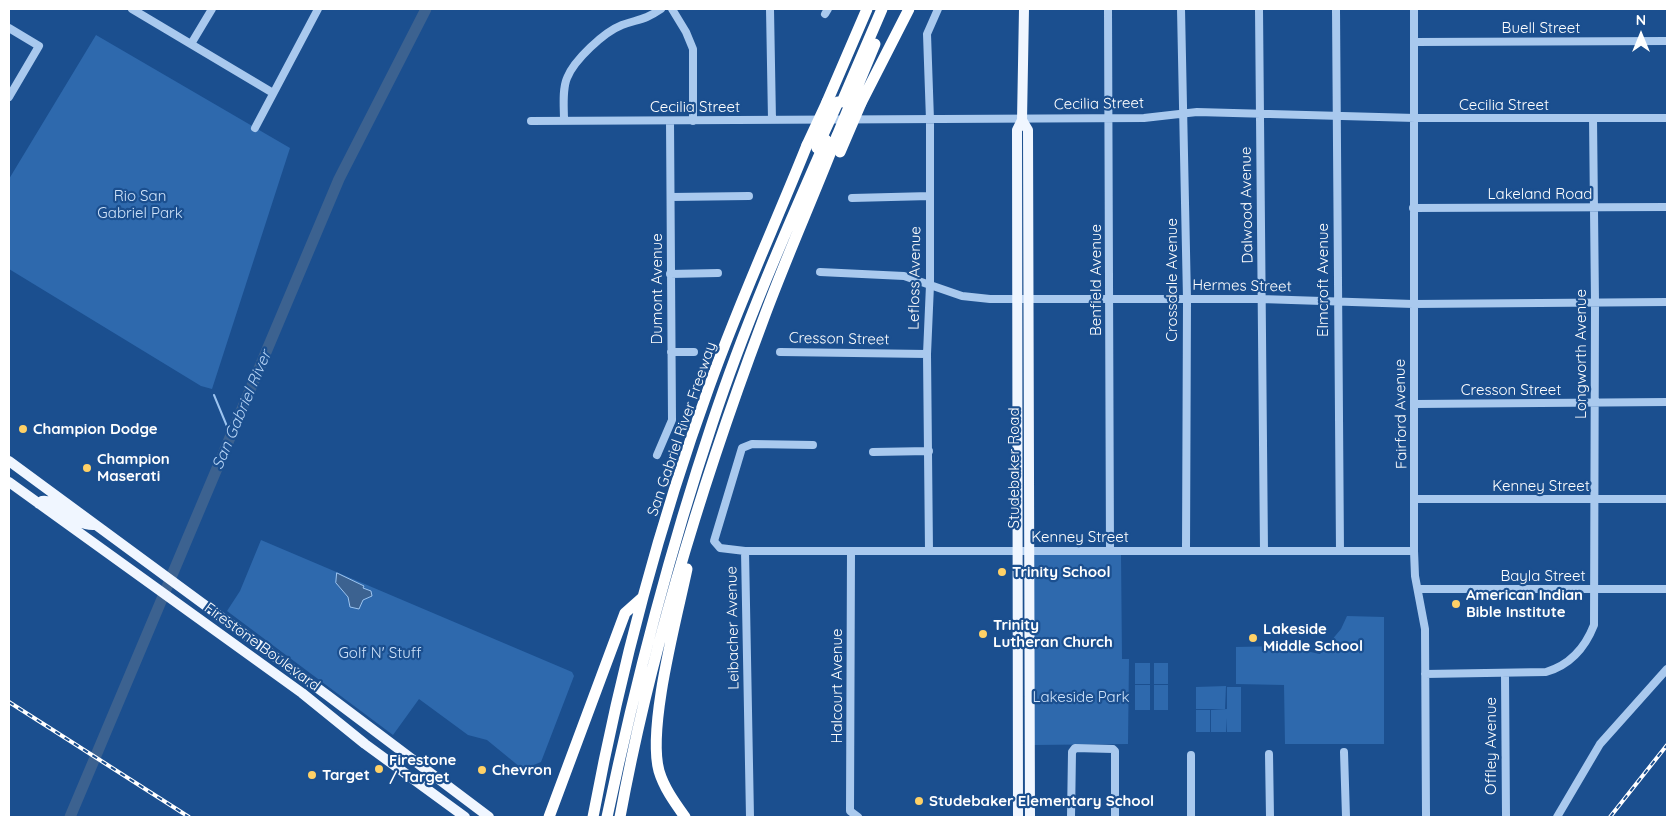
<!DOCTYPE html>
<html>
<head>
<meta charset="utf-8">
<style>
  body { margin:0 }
  #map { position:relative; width:1676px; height:826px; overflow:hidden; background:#1b4f8f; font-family:Quicksand,sans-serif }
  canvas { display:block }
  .frame { position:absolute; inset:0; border:10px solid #fff; pointer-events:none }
  .north { position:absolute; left:1616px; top:10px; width:50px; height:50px; -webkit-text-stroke:4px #1b4f8f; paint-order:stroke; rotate:0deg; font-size:14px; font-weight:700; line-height:20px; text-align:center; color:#fff }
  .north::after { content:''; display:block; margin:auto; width:18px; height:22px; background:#fff; clip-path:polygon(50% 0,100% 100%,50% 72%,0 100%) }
</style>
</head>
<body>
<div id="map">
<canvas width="1676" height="826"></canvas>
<div class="frame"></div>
<div class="north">N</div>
</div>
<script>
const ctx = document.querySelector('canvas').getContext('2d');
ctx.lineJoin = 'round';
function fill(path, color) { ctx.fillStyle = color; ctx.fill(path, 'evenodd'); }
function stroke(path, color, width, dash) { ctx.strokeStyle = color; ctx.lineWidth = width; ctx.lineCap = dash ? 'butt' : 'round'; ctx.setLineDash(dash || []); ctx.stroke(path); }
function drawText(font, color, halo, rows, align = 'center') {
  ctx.font = font + ' Quicksand,sans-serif'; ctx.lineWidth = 4.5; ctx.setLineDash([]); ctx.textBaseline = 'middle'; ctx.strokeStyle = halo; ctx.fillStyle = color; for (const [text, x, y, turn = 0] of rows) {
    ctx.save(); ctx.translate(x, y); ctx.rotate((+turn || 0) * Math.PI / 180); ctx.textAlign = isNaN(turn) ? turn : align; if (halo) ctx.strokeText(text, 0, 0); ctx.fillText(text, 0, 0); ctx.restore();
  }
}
fill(new Path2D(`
  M96 35 290 148 212 389 201 386 9 269V179Z
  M261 540 572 672 574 676 541 762 526 768 520 767 487 740 468 735 419 699 393 735 227 611 240 591Z
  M1121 554 1122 659H1129L1128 744 1034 745V555Z
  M1347 616 1384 617V744H1285L1284 685 1236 684V647L1281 646 1320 654 1341 629Z
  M1135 663H1150V684H1135Z
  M1154 663H1168V684H1154Z
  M1135 685H1150V710H1135Z
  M1154 685H1168V710H1154Z
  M1226 686 1225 709H1196V687Z
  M1227 687H1241V732H1227L1226 718V732H1211V710L1227 709Z
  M1196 710H1210V732H1196Z`), '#2e69ad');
const water = new Path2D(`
  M337 573 364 586 363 588 371 591 372 596 363 600 359 609 350 607 348 597 336 583Z`);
fill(water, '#3c6290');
stroke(water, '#9cc4f0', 1);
stroke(new Path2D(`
  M214 395 231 436`), '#9cc4f0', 2);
stroke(new Path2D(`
  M70 817 339 179 426 9`), '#3c6290', 11);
stroke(new Path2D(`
  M132 9 273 93
  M672 9 686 32 693 49V121
  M770 9 772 120
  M1108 9 1110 551
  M1181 9 1187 299 1186 551
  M1259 9 1264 551
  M1336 9 1340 551
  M1414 9V551L1415 576 1425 629 1426 817
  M825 14 828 9
  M9 28 39 46 9 97
  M1415 42 1667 41
  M191 44 212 9
  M531 121 1144 118 1197 112 1415 118H1667
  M564 121C564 107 562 90 567 78 574 60 604 32 622 25 639 19 645 20 661 9
  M255 128 318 9
  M671 197 749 196
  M852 198 930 196
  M1413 208 1667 207
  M820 272 904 276 962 296 990 299H1261L1413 304 1667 302
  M670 274 718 273
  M671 352H694
  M780 352 927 354
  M1415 404 1667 402
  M873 452 929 451
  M657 455 672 420 670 121
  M1415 499H1667
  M745 551H1414
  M851 551 850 811 858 817
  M929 551 927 354 930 285V120L927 34 938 9
  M1419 589H1667
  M1425 674 1546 672C1570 665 1585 648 1594 625L1595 302 1593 118
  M1505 674 1506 817
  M1344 752 1346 817
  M1269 754 1270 817
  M750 817 745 551 720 548 714 541 742 448 752 444 813 445
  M1071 817 1072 752 1075 748 1113 749 1115 751V817
  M1191 817V755
  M1557 817 1600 744 1667 669`), '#a9c9ee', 8);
stroke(new Path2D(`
  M1022 120 1028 130 1030 817
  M9 461 327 695 489 817
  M9 482 302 693 365 744 465 817
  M39 504 42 501C58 498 73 527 95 525
  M1018 817 1017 130 1022 120 1024 9`), '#f0f6ff', 10);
stroke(new Path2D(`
  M827 102 867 9
  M842 102 882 9
  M851 102 875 44
  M861 103 909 9
  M549 817 625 613 643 597
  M593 817C620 673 659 525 709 387 738 305 775 225 807 145
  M607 817C635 684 669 553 712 424 744 327 785 233 826 140
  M620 817C651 649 702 483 762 323 785 260 813 198 837 136
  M685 817C675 803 664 788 659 771 647 727 677 617 687 569`), '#fff', 11);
const rail = new Path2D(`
  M9 702 189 817
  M1610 817 1667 745`);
stroke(rail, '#fff', 4);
stroke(rail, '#1b4f8f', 2, [5.5]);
stroke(new Path2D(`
  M837 136 851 102
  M807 145 827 102
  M817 148 838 102
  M840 152 861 103`), '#fff', 11);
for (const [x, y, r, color] of [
  [23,429,5,"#ffd166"],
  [87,468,5,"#ffd166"],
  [1002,572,5,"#ffd166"],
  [1456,604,5,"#ffd166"],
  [983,634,5,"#ffd166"],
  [1253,638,5,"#ffd166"],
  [379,769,5,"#ffd166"],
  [482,770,5,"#ffd166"],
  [312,775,5,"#ffd166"],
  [919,801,5,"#ffd166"]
]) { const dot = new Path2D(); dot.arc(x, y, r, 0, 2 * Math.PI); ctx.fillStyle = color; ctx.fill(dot); stroke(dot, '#1b4f8f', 2); }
drawText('15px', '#fff', '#1b4f8f', [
  ["Buell Street",1541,28],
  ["Cecilia Street",1099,104,-1],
  ["Cecilia Street",1504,105],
  ["Cecilia Street",695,107],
  ["Lakeland Road",1540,194],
  ["Dalwood Avenue",1247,205,-91],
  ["Lefloss Avenue",915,278,-89],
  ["Benfield Avenue",1096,280,-90],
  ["Crossdale Avenue",1172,280,-90],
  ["Elmcroft Avenue",1323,280,-90],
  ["Hermes Street",1242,286,1],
  ["Dumont Avenue",657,289,-90],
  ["Cresson Street",839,339,1],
  ["Longworth Avenue",1581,354,-90],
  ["Cresson Street",1511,390],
  ["Fairford Avenue",1401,414,-91],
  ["San Gabriel River Freeway",682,429,-71],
  ["Studebaker Road",1014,468,-90],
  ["Kenney Street",1541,486],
  ["Kenney Street",1080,537],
  ["Bayla Street",1543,576],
  ["Leibacher Avenue",733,628,-91],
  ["Firestone Boulevard",262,647,36],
  ["Halcourt Avenue",837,686,-90],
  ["Offley Avenue",1491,746,-90]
]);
drawText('15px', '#cfe3fa', '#1b4f8f', [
  ["Rio San",140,196],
  ["Gabriel Park",140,213],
  ["Golf N' Stuff",380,653],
  ["Lakeside Park",1081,697]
]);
drawText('bold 15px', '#fff', '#1b4f8f', [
  ["Champion Dodge",33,429],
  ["Champion",97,459],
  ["Maserati",97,476],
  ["Trinity School",1012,572],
  ["American Indian",1466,595],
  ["Bible Institute",1466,612],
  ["Trinity",993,625],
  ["Lutheran Church",993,642],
  ["Lakeside",1263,629],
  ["Middle School",1263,646],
  ["Firestone",389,760],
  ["/ Target",389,777],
  ["Chevron",492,770],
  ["Target",322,775],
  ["Studebaker Elementary School",929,801]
], 'left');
drawText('italic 16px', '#b5d3f5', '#1b4f8f', [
  ["San Gabriel River",242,410,-67]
]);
</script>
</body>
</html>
